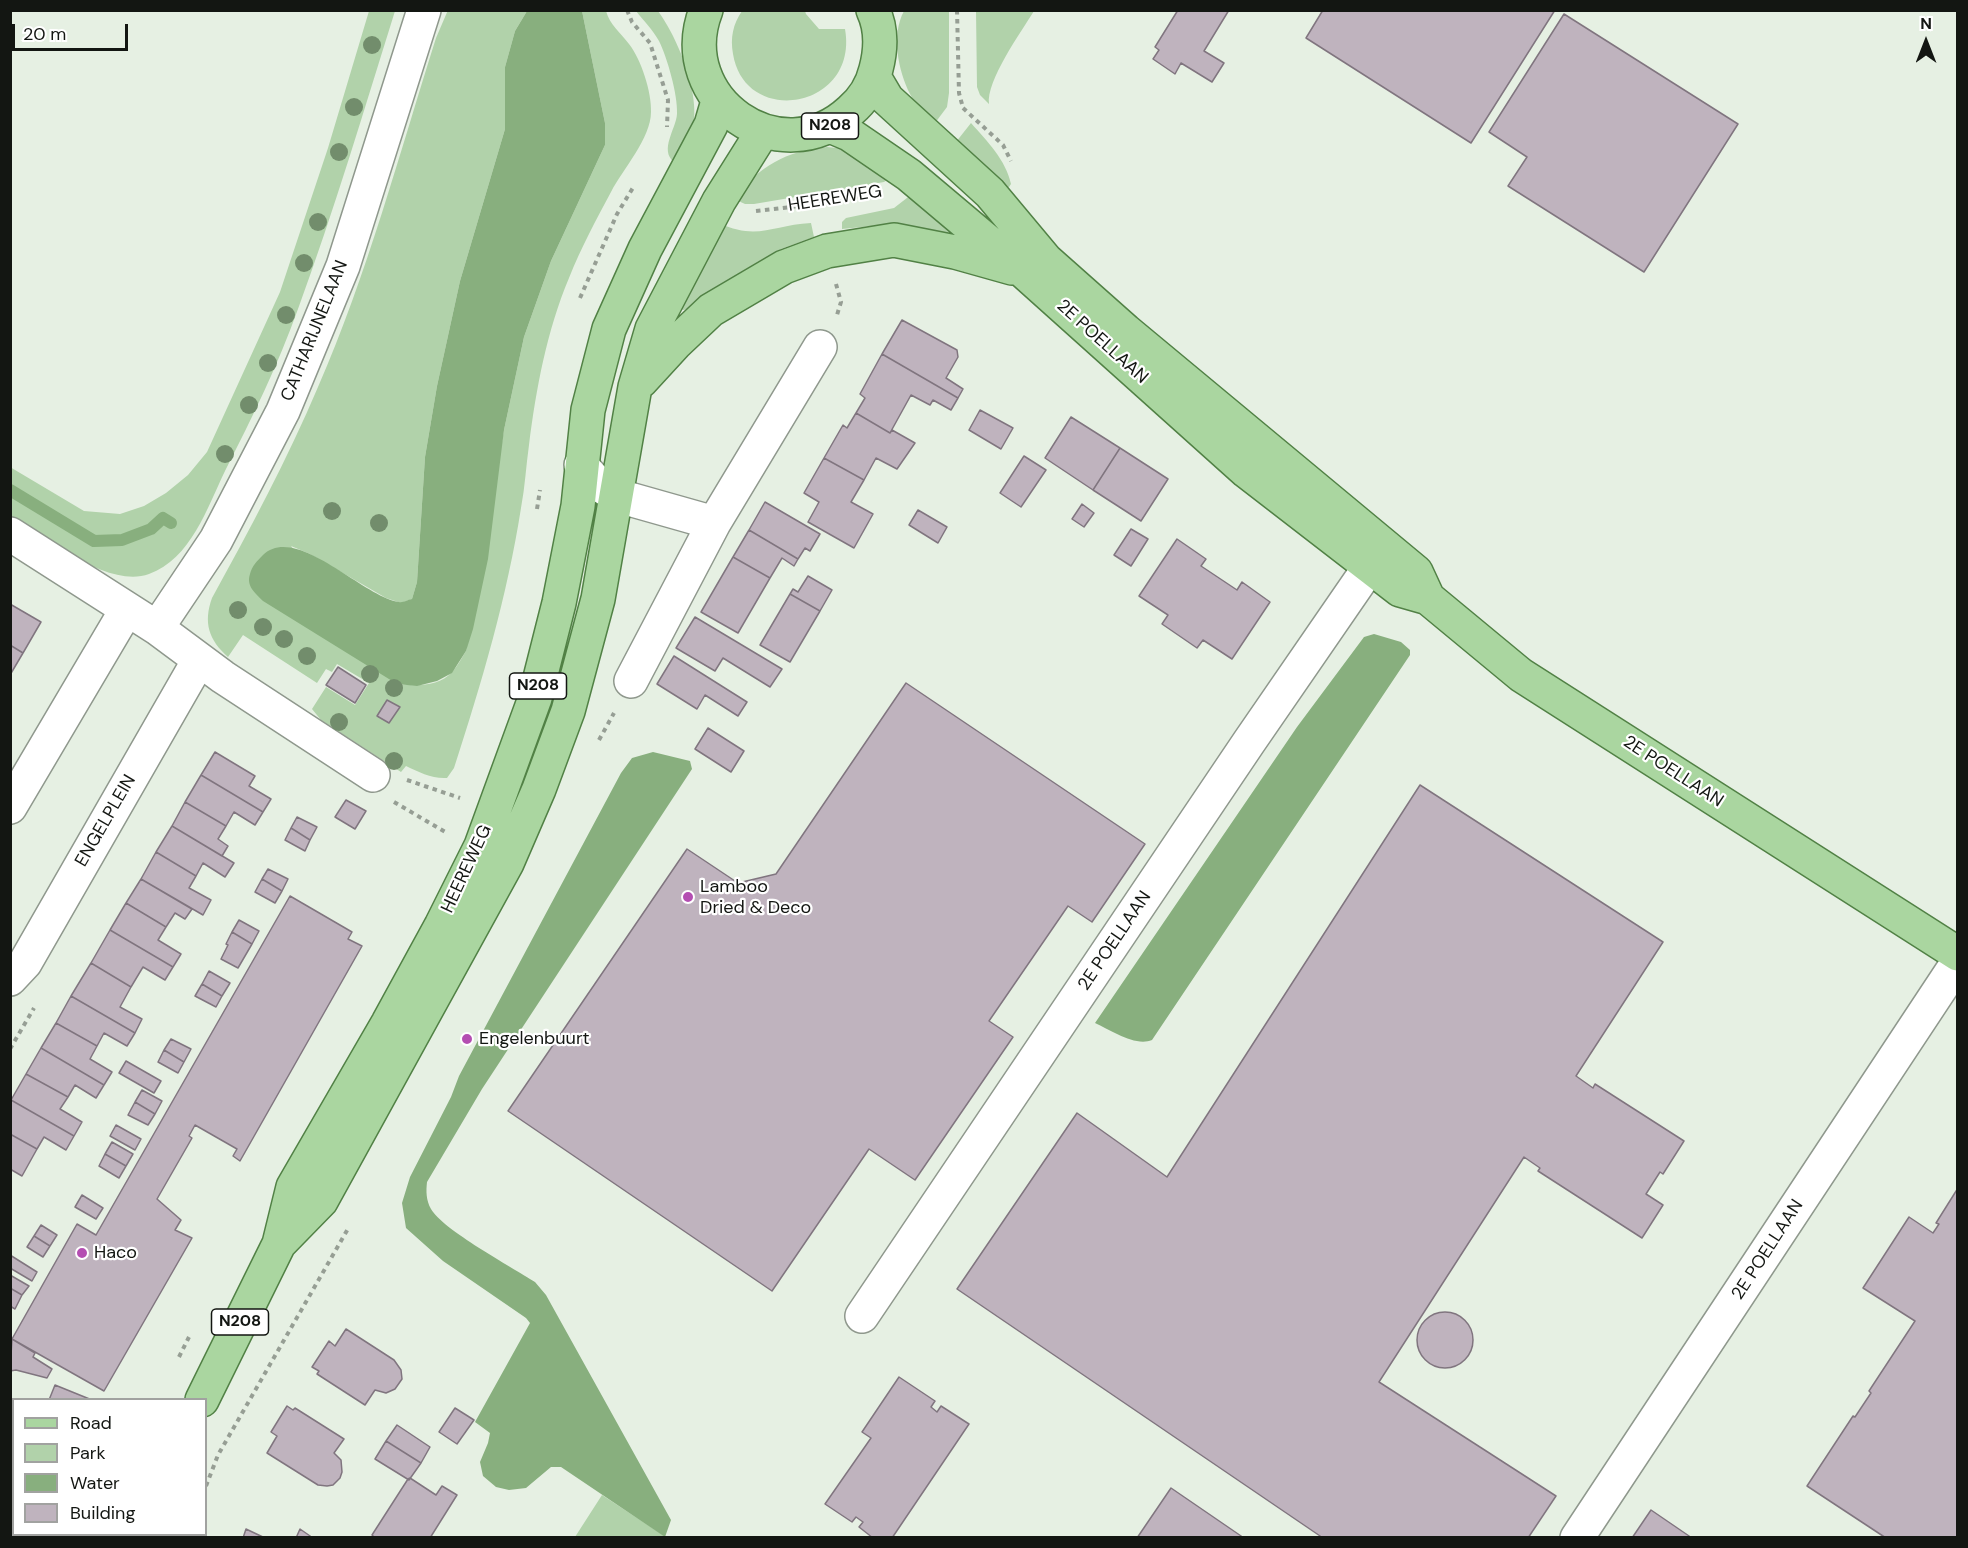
<!DOCTYPE html>
<html>
<head>
<meta charset="utf-8">
<style>
  body { margin:0 }
  #map { position:relative; width:1968px; height:1548px; overflow:hidden; background:#e6f0e3; font-family:"DM Sans",sans-serif }
  canvas { display:block }
  .frame { position:absolute; inset:0; border:12px solid #131612; pointer-events:none }
  .legend { position:absolute; left:12px; top:1398px; width:195px; height:138px; box-sizing:border-box; background:#fff; border:2px solid #a1a2a0; margin:0; padding:8px 10px; list-style:none; font-size:18px; color:#131612 }
  .legend li { display:flex; align-items:center; gap:12px; height:30px }
  .legend b { width:30px; border:2px solid #a1a2a0 }
  .north { position:absolute; left:1896px; top:12px; width:60px; height:60px; -webkit-text-stroke:4px #fff; paint-order:stroke; rotate:0deg; font-size:16px; font-weight:700; line-height:24px; text-align:center; color:#131612 }
  .north::after { content:''; display:block; margin:auto; width:21px; height:27px; background:#131612; clip-path:polygon(50% 0,100% 100%,50% 72%,0 100%) }
  .scale { position:absolute; left:12px; top:24px; width:116px; height:27px; box-sizing:border-box; border:3px solid #131612; border-top:0; padding-left:8px; font-size:18px; line-height:21px; white-space:nowrap; color:#131612; -webkit-text-stroke:4px #fff; paint-order:stroke }
</style>
</head>
<body>
<div id="map">
<canvas width="1968" height="1548"></canvas>
<div class="frame"></div>
<ul class="legend">
<li><b style="height:8px;background:#aad6a0"></b>Road</li>
<li><b style="height:16px;background:#b1d2aa"></b>Park</li>
<li><b style="height:16px;background:#88af7e"></b>Water</li>
<li><b style="height:16px;background:#bfb3be"></b>Building</li>
</ul>
<div class="north">N</div>
<div class="scale">20 m</div>
</div>
<script>
const ctx = document.querySelector('canvas').getContext('2d');
ctx.lineJoin = 'round';
function fill(path, color) { ctx.fillStyle = color; ctx.fill(path, 'evenodd'); }
function stroke(path, color, width, dash) { ctx.strokeStyle = color; ctx.lineWidth = width; ctx.lineCap = dash ? 'butt' : 'round'; ctx.setLineDash(dash || []); ctx.stroke(path); }
function drawText(font, color, halo, rows, align = 'center') {
  ctx.font = font + ' "DM Sans",sans-serif'; ctx.lineWidth = 4.5; ctx.setLineDash([]); ctx.textBaseline = 'middle'; ctx.strokeStyle = halo; ctx.fillStyle = color; for (const [text, x, y, turn = 0] of rows) {
    ctx.save(); ctx.translate(x, y); ctx.rotate((+turn || 0) * Math.PI / 180); ctx.textAlign = isNaN(turn) ? turn : align; if (halo) ctx.strokeText(text, 0, 0); ctx.fillText(text, 0, 0); ctx.restore();
  }
}
fill(new Path2D(`
  M448 10 527 11 515 31 505 67V129L460 281 437 386 425 457 417 582 412 599 401 603 386 598 310 554 291 546 397 684C415 686 439 687 452 672 458 666 462 657 466 651L504 430 524 337 551 261 605 145V123L582 11H606C610 25 620 32 629 44 641 59 652 93 651 112 651 138 623 169 611 192 596 220 581 248 569 278 547 330 536 389 529 445 526 466 525 487 521 508 507 597 482 682 454 768L447 778C432 779 419 772 406 766L401 772 321 720 312 709 326 687 355 705 369 683 337 664 332 672 326 669 317 683 243 635 228 657C209 640 203 623 212 598 250 529 287 460 318 387 367 275 399 155 436 38Z
  M369 11H395C364 110 334 211 298 309 278 365 252 418 225 471 207 508 191 559 149 574 108 589 44 537 11 516L10 467 84 511 120 514 144 506 166 493 188 475 207 452 280 292 328 148Z
  M636 11H658C678 38 704 100 691 134 687 143 679 153 674 162 659 150 676 129 677 114 678 95 667 57 659 41 653 30 643 20 636 11Z
  M742 11H805L806 14 819 29H845C859 109 745 128 733 54 730 38 733 24 742 11Z
  M904 11H949V93L947 107 935 123C926 114 916 106 910 94 898 70 891 35 904 11Z
  M976 11H1034C1021 32 986 81 989 104L980 95 977 87Z
  M971 123C987 141 1006 160 1011 184L1009 187H1005L956 142Z
  M827 147 846 149 887 180 884 182 754 204H745L734 199C760 166 785 151 827 147Z
  M912 194 969 238 908 226 882 225 842 229V222L846 218 894 208Z
  M719 223C757 241 773 225 811 223L814 237 781 249 691 307 684 310 680 309Z
  M602 1495 666 1537H575Z`), '#b1d2aa');
fill(new Path2D(`
  M527 11H582L605 123V145L551 261 524 337 504 430 488 559 473 629 466 651 452 673 437 681 417 686 397 684 263 601C255 593 246 586 250 574 252 566 257 561 263 555 296 523 363 597 399 602 403 603 407 600 412 599L417 582 425 457 437 386 460 281 505 129V67L515 31Z
  M1374 634 1401 642 1410 650V655L1152 1040C1135 1047 1111 1030 1095 1023L1297 727 1364 637Z
  M653 752 690 761 692 769 482 1089 427 1182C426 1191 426 1200 431 1209 443 1230 512 1267 535 1282L546 1295 671 1520 665 1537 561 1467H551L526 1488 509 1490 496 1487 483 1476 480 1462 488 1443 490 1433 475 1422 530 1323 526 1318 443 1261 406 1228 402 1203 410 1177 451 1097 459 1076 621 773 632 758Z`), '#88af7e');
stroke(new Path2D(`
  M10 490 94 541 122 540 151 529 163 518 171 523`), '#88af7e', 12);
const building = new Path2D(`
  M1178 10H1229L1204 51 1224 63 1212 82 1181 63 1175 74 1153 59 1159 50 1155 47Z
  M1323 10H1555L1471 143 1306 38Z
  M1564 14 1738 124 1644 272 1508 186 1527 157 1489 132Z
  M902 320 957 350 958 357 946 378 963 389 958 398 882 354Z
  M882 354 958 398 951 410 933 400 930 405 911 395 890 433 856 413 865 398 860 394Z
  M980 410 1013 428 1001 449 969 430Z
  M856 413 890 433 892 430 915 443 897 469 876 458 864 480 824 458 843 425 847 428Z
  M1071 417 1120 448 1093 490 1045 458Z
  M1120 448 1168 479 1141 521 1093 490Z
  M1024 456 1046 470 1021 507 1000 493Z
  M824 458 864 480 851 502 873 514 854 548 808 522 819 502 804 493Z
  M765 502 820 534 810 551 805 548 798 559 749 530Z
  M1082 504 1094 513 1084 527 1072 519Z
  M918 510 947 527 938 543 909 525Z
  M1131 529 1148 539 1131 566 1114 555Z
  M749 530 798 559 794 566 782 558 770 578 733 557Z
  M1177 539 1206 559 1201 566 1237 590 1242 582 1270 602 1232 659 1203 640 1197 648 1162 624 1168 615 1139 596Z
  M733 557 770 578 738 633 701 612Z
  M808 576 832 590 820 611 790 594 793 589 798 592Z
  M790 594 820 611 790 662 760 645Z
  M10 604 41 622 23 653 10 645Z
  M695 617 782 669 770 687 723 658 715 671 676 648Z
  M10 645 23 653 10 675Z
  M674 656 747 702 738 716 705 695 697 709 657 684Z
  M338 667 366 685 355 703 326 685Z
  M906 683 1145 844 1092 922 1068 906 989 1021 1013 1037 915 1180 869 1149 772 1291 508 1111 687 849 738 883 776 874Z
  M387 700 400 707 389 723 377 716Z
  M708 728 744 751 731 772 695 749Z
  M215 752 255 776 249 786 271 799 263 812 201 775Z
  M201 775 263 812 255 825 234 812 226 826 185 802Z
  M1420 785 1663 942 1576 1076 1593 1088 1595 1084 1684 1141 1663 1174 1660 1172 1646 1194 1663 1205 1642 1238 1538 1171 1540 1168 1524 1157 1379 1382 1556 1496 1528 1538H1323L957 1289 1077 1113 1167 1177Z
  M346 800 366 811 355 829 335 817Z
  M185 802 226 826 218 839 228 846 222 856 172 826Z
  M297 817 317 827 310 840 291 828Z
  M172 826 234 863 225 877 203 863 196 876 156 852Z
  M291 828 310 840 305 851 285 840Z
  M156 852 196 876 189 888 211 900 203 915 141 879Z
  M268 869 288 879 282 891 262 879Z
  M141 879 192 909 185 919 175 913 166 927 126 903Z
  M262 879 282 891 275 903 255 892Z
  M290 896 352 932 348 939 362 946 240 1161 233 1156 237 1149 195 1125 189 1136 192 1138 157 1199 181 1220 175 1230 192 1238 104 1391 12 1339 77 1224 96 1235Z
  M126 903 166 927 158 940 181 954 173 967 110 930Z
  M239 920 259 931 252 944 232 932Z
  M110 930 173 967 165 980 143 967 131 987 91 963Z
  M232 932 252 944 238 968 221 959 228 945 226 944Z
  M91 963 131 987 120 1007 142 1019 135 1033 71 996Z
  M209 971 230 983 222 996 202 984Z
  M202 984 222 996 216 1007 195 996Z
  M71 996 135 1033 127 1046 104 1033 97 1046 56 1023Z
  M56 1023 97 1046 90 1059 112 1072 104 1085 41 1048Z
  M171 1039 191 1049 184 1062 164 1050Z
  M41 1048 104 1085 96 1098 75 1085 68 1097 26 1074Z
  M164 1050 184 1062 178 1073 158 1062Z
  M126 1061 161 1081 154 1093 119 1073Z
  M26 1074 68 1097 60 1109 82 1122 74 1136 11 1100Z
  M142 1090 162 1101 155 1114 135 1102Z
  M11 1100 74 1136 66 1150 44 1137 37 1149 10 1134Z
  M135 1102 155 1114 148 1125 128 1115Z
  M116 1125 141 1139 135 1150 110 1136Z
  M10 1134 37 1149 22 1176 10 1169Z
  M112 1142 133 1154 126 1166 105 1154Z
  M105 1154 126 1166 119 1178 99 1166Z
  M1958 1188V1538H1886L1807 1486 1853 1416 1855 1417 1871 1393 1869 1391 1915 1321 1863 1288 1909 1217 1933 1233 1939 1224 1936 1223Z
  M82 1195 103 1208 96 1219 75 1207Z
  M41 1225 57 1235 50 1246 34 1236Z
  M34 1236 50 1246 43 1257 27 1247Z
  M10 1255 37 1272 32 1281 10 1268Z
  M10 1275 29 1286 22 1295 10 1288Z
  M10 1288 22 1295 15 1309 10 1306Z
  M1417 1340a28 28 0 1 1 56 0a28 28 0 1 1-56 0Z
  M346 1329 394 1360 401 1370 402 1379 395 1389 386 1393 375 1390 365 1405 317 1374 319 1371 312 1367 329 1341 335 1346Z
  M12 1339 35 1353 33 1357 52 1369 47 1378 16 1370 10 1371Z
  M899 1377 935 1401 931 1407 937 1412 941 1406 969 1424 892 1538H873L859 1527 863 1522 856 1517 852 1522 825 1504 871 1438 862 1432Z
  M55 1385 92 1400H49Z
  M287 1406 293 1410 295 1408 344 1439 334 1453 341 1460 342 1472 340 1478 333 1485 327 1486 318 1485 267 1453 277 1436 271 1432Z
  M455 1408 474 1420 457 1444 439 1432Z
  M397 1425 430 1447 421 1463 386 1441Z
  M386 1441 421 1463 409 1480 375 1459Z
  M10 1448 14 1450V1487L10 1486Z
  M410 1478 436 1495 442 1486 457 1495 430 1538H375L372 1535 408 1479Z
  M10 1486 14 1487V1521L10 1520Z
  M1171 1488 1244 1538H1137Z
  M1651 1510 1692 1538H1632Z
  M10 1520 14 1521V1534H45V1538H10Z
  M246 1529 265 1538H243Z
  M300 1529 313 1538H296Z`);
fill(building, '#bfb3be');
stroke(building, '#80757f', 1.5);
const minor = new Path2D(`
  M581 465 598 484 615 495 714 523
  M10 534 157 628 223 677 373 775
  M157 628 216 540 283 411 343 266 424 10
  M631 681 714 523 820 347
  M10 807 127 609
  M10 979 25 963 199 660
  M862 1316 1249 742 1384 546
  M1577 1538 1958 962`);
const major = new Path2D(`
  M706 10C671 100 781 175 850 111 863 100 872 86 876 69 881 50 882 29 873 10
  M874 77 887 99 990 193 1046 260 1126 331 1416 572 1428 598
  M830 126 849 134 909 175 1023 271 1246 471 1400 590 1428 598 1521 675 1958 954
  M641 381 675 344 711 310 784 267 827 251 894 240 955 252 1012 268
  M280 1243 321 1201 507 863 539 789 568 711 598 599 635 387 652 329 719 201 763 131
  M202 1400 279 1244 293 1187 388 1023 441 926 481 846 535 698 559 603 578 506 588 410 609 329 645 249 711 125 718 101
  M141 1538 143 1534`);
stroke(minor, '#8f988d', 36);
stroke(major, '#518145', 36);
stroke(new Path2D(`
  M627 10 632 22 650 43 668 100 667 127
  M957 10 959 93 963 108
  M963 108 1003 145 1011 161
  M756 211 817 204 870 194
  M836 284 841 302 837 315
  M580 298 617 214 634 186
  M537 509 540 490
  M599 740 614 713
  M407 780 460 798
  M394 802 447 833
  M10 1049 34 1008
  M179 1357 189 1337
  M206 1486 218 1455 349 1227
  M185 1538 186 1534`), '#969e94', 4, [4.5, 4.5]);
stroke(minor, '#fff', 33);
stroke(major, '#aad6a0', 33);
ctx.fillStyle = '#728d6c';
for (const [x, y] of [
  [372,45],
  [354,107],
  [339,152],
  [318,222],
  [304,263],
  [286,315],
  [268,363],
  [249,405],
  [225,454],
  [332,511],
  [379,523],
  [238,610],
  [263,627],
  [284,639],
  [307,656],
  [370,674],
  [394,688],
  [339,722],
  [394,761]
]) { ctx.beginPath(); ctx.arc(x, y, 9, 0, 2 * Math.PI); ctx.fill(); }
for (const [x, y, r, color] of [
  [688,897,6,"#b44eb2"],
  [467,1039,6,"#b44eb2"],
  [82,1253,6,"#b44eb2"]
]) { const dot = new Path2D(); dot.arc(x, y, r, 0, 2 * Math.PI); ctx.fillStyle = color; ctx.fill(dot); stroke(dot, '#fff', 2); }
for (const [x, y, w] of [
  [830,126,57],
  [538,686,57],
  [240,1322,57]
]) { const box = new Path2D(); box.roundRect(x - w / 2, y - 13, w, 26, 4.5); ctx.fillStyle = '#fff'; ctx.fill(box); stroke(box, '#131612', 1.5); }
drawText('bold 16px', '#131612', null, [
  ["N208",830,126],
  ["N208",538,686],
  ["N208",240,1322]
]);
drawText('18px', '#131612', '#fff', [
  ["HEEREWEG",835,199,-9],
  ["CATHARIJNELAAN",315,331,-68],
  ["2E POELLAAN",1102,342,42],
  ["2E POELLAAN",1673,772,33],
  ["ENGELPLEIN",106,821,-60],
  ["HEEREWEG",467,869,-65],
  ["2E POELLAAN",1115,941,-56],
  ["2E POELLAAN",1768,1250,-57]
]);
drawText('18px', '#131612', '#fff', [
  ["Lamboo",700,887],
  ["Dried & Deco",700,908],
  ["Engelenbuurt",479,1039],
  ["Haco",94,1253]
], 'left');
</script>
</body>
</html>
